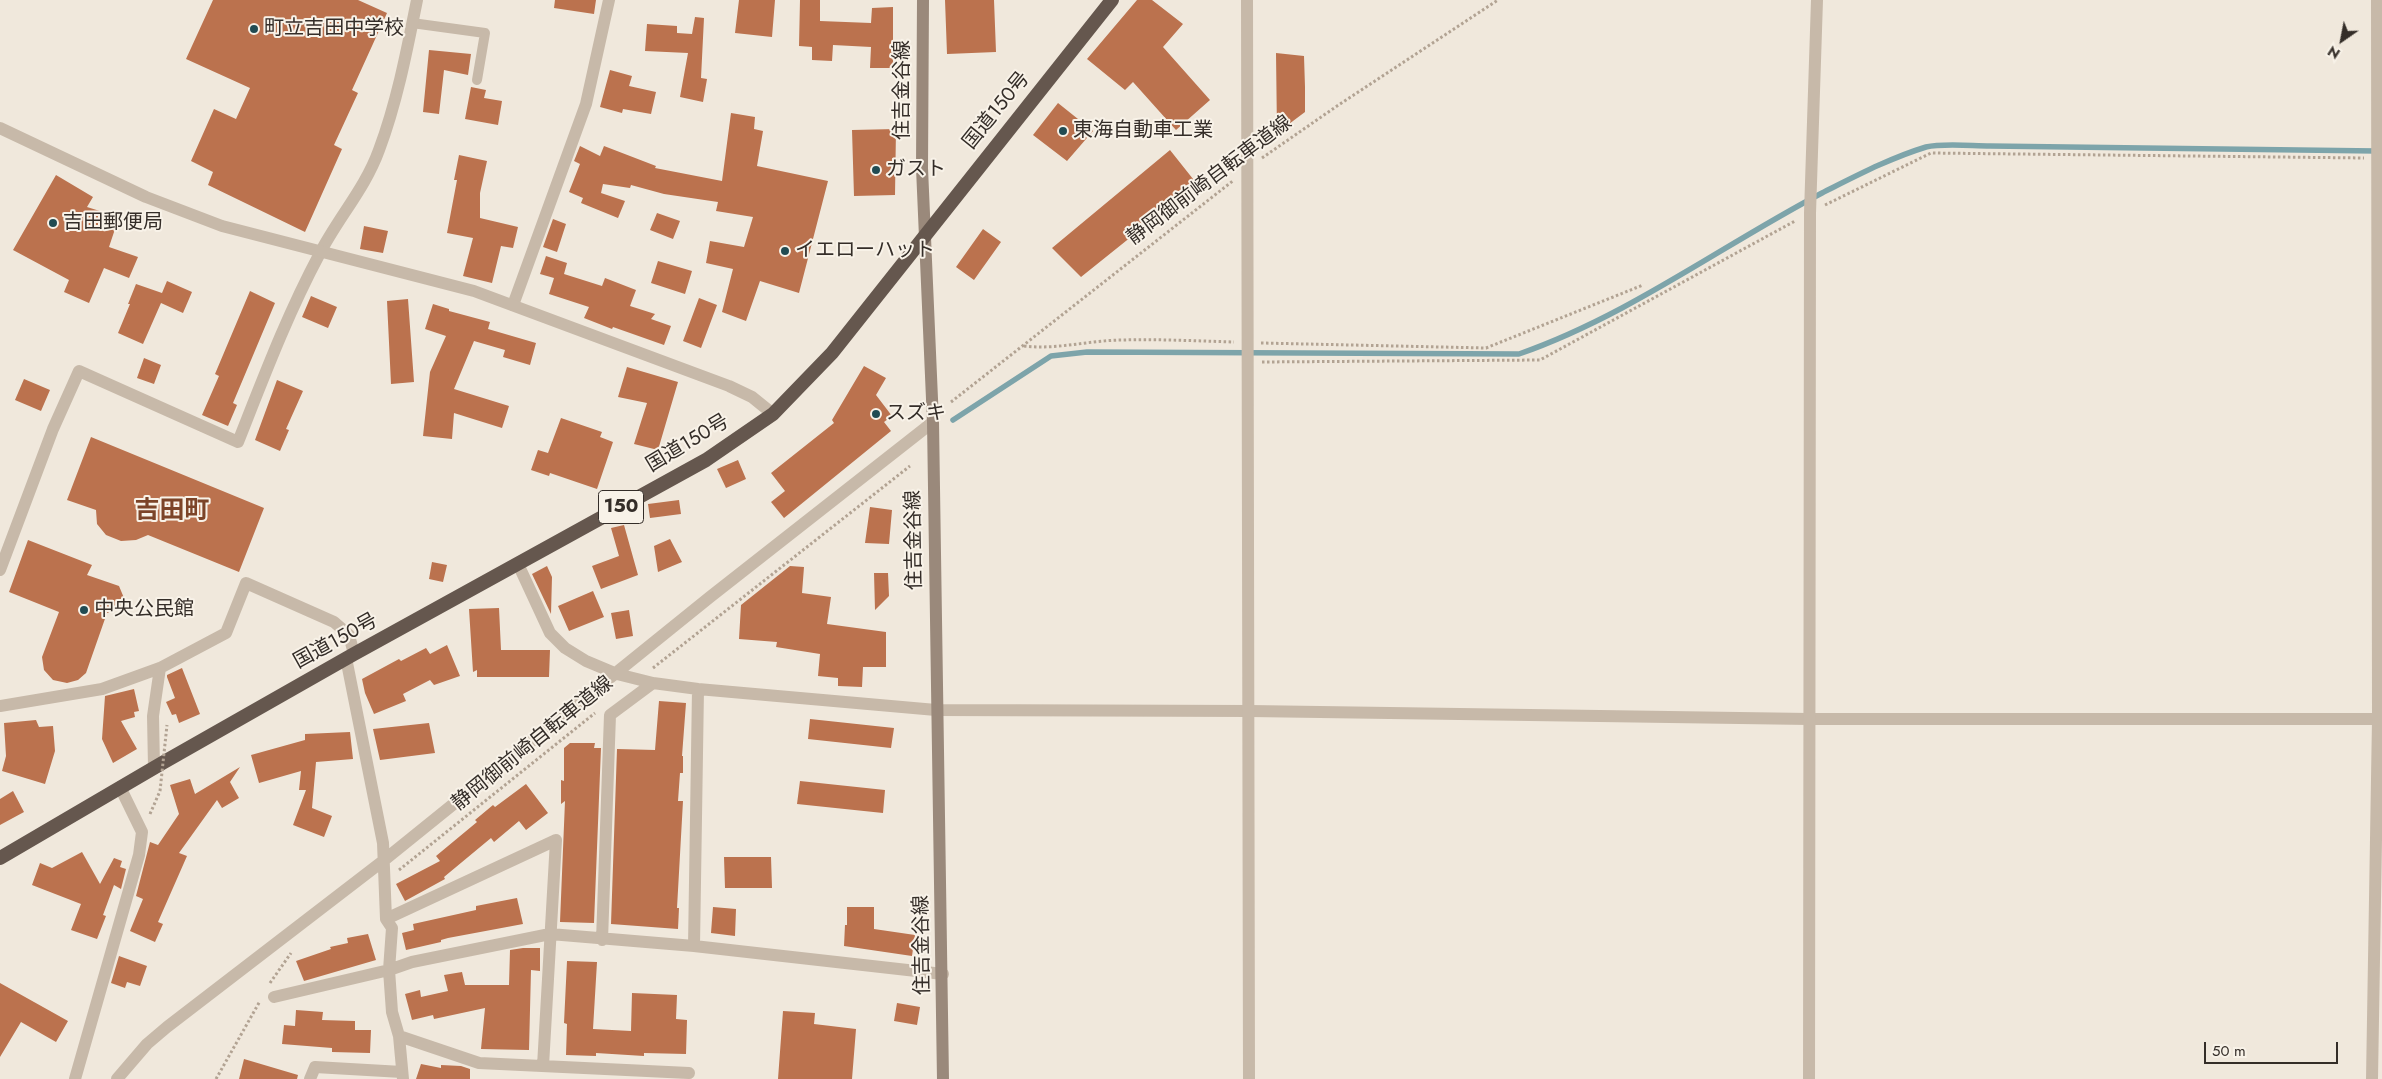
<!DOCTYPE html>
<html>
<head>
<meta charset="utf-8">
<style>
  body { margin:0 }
  #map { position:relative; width:2382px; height:1079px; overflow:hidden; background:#f0e8dc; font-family:Jost,sans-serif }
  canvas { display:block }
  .north { position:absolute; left:2317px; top:15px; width:50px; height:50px; -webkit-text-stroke:4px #f8f2e8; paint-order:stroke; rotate:213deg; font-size:14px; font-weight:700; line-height:20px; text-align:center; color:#342d28 }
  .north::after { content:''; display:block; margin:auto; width:18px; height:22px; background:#342d28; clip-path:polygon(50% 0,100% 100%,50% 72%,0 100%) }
  .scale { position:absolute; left:2204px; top:1042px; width:134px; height:22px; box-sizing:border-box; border:2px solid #342d28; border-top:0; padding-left:6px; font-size:15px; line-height:18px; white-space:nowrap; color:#342d28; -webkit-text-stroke:4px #f8f2e8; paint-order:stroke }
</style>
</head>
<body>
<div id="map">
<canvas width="2382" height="1079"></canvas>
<div class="north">N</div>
<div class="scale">50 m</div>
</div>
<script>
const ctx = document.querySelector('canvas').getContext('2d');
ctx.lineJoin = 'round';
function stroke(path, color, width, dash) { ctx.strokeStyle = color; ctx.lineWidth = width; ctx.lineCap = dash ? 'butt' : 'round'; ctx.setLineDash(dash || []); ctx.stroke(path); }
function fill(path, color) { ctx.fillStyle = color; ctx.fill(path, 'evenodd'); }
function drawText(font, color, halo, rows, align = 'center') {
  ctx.font = font + ' Jost,"Noto Sans JP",sans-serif'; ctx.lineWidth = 4; ctx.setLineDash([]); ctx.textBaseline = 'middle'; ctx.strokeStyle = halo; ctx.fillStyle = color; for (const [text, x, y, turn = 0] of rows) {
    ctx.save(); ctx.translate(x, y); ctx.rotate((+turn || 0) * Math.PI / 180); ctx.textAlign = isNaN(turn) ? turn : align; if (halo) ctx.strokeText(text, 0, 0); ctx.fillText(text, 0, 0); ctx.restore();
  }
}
stroke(new Path2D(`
  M953 420 1051 356 1087 352 1519 354C1628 316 1721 246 1822 193 1856 176 1890 158 1926 147 1943 143 1972 146 1990 146L2376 151`), '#7da4aa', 5.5);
fill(new Path2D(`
  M213 0H358L387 13 352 90 358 93 334 145 342 149 305 232 208 185 213 172 191 161 214 109 236 119 250 88 186 59Z
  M555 0H596L594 14 554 8Z
  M739 0H775L772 37 735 33Z
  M800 0H820V21L871 23 872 8 893 7V68H870L871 47 833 45 832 61 812 60V47L799 46Z
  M945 0H994L996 52 947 54Z
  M1137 0H1152L1183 24 1163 47 1210 100 1176 130 1133 82 1125 90 1087 59Z
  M695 17 704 18 701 78 707 79 703 102 680 97 688 53 645 51 647 24 677 26V33L692 34Z
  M429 50 471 54 468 75 444 70 439 114 423 112Z
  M1276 53 1304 56 1305 87V112L1277 133Z
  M610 70 632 76 629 86 656 92 651 114 623 109 622 113 600 107Z
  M471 87 486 90 484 98 502 101 498 125 465 119Z
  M1058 103 1093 131 1067 161 1033 135Z
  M731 113 755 117 754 129 763 131 757 166 828 181 799 293 760 281 746 321 722 312 733 269 706 263 710 241 744 247 753 217 716 211 718 202 664 194 631 185 630 188 603 184 601 193 625 201 618 218 581 203 583 198 569 192 580 164 574 161 580 146 600 156 604 146 656 166 655 168 722 181Z
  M896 129 895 195 854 196 852 130Z
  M1170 150 1197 184 1081 277 1052 248Z
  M459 155 487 161 480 193V218L518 227 513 248 501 246 492 283 463 276 473 238 447 233 457 180H454Z
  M56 175 93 197 87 207 119 217 109 247 138 257 129 278 104 268 89 303 64 292 69 280 13 250Z
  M657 213 680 221 673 239 650 230Z
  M553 219 566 224 557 252 543 247Z
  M364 226 388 231 383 253 360 249Z
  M983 229 1001 242 974 280 956 267Z
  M546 256 567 263 564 274 602 286 605 278 636 290 630 306 655 314 651 319 671 326 664 345 613 327 612 329 584 318 589 307 549 294 554 278 540 274Z
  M658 261 692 271 685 294 651 283Z
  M167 281 192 292 183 313 161 303 143 344 118 333 130 304H128L136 284 162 293Z
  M250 291 275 303 233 403 237 405 228 426 202 415 219 376 215 374Z
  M311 296 337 307 328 328 302 317Z
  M699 298 717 305 701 348 683 341Z
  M408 299 414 382 391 384 387 301Z
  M433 304 449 309V311L490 322 488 329 536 343 530 365 503 357 505 350 474 341 454 389 509 406 502 428 454 413 452 439 423 436 430 372 446 336 425 329Z
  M144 358 161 365 154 384 137 378Z
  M864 366 886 378 876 395 892 416 884 422 891 431 784 518 771 502 785 491 771 473 834 423 832 420Z
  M627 367 678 382 658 450 634 444 647 403 618 397Z
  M24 379 50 390 41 411 15 400Z
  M277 380 303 391 286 429 289 430 280 451 255 440Z
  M561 418 602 432 600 437 613 442 597 489 550 473 549 476 531 470 538 450 548 453Z
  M91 437 264 508 239 572 148 535 136 540 121 541 106 535 97 524 96 510 67 500Z
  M738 460 746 479 726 488 717 469Z
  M679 500 681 514 650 518 648 504Z
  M870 507 892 510 889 544 865 543Z
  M624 525 638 575 601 589 592 566 619 556 611 528Z
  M670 539 682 562 658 572 654 546Z
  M28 540 92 565 87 575 119 586 124 598 120 608 107 613 86 673 78 680 67 683 53 680 44 670 42 657 59 612 9 592Z
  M432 562 447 565 443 582 429 579Z
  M547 566 552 577 551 614 532 574Z
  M790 566 804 567 802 593 831 597 827 624 886 632V667H863L862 687 838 686V678L818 676 820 654 776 647 777 642 739 639 741 605Z
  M874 573H888L889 596 875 610Z
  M593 591 604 617 569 631 558 606Z
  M499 608 501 650H550L549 677H477V670L473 672 469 609Z
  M629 610 633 636 616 639 611 613Z
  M447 645 460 676 434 685 430 680 403 694 406 701 374 714 365 693 362 679 399 659 401 661 426 648 430 654Z
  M182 668 200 714 179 723 176 714 172 715 166 702 175 698 167 677V675Z
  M134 689 139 711 134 712 135 717 121 721 137 749 113 763 102 739 105 696Z
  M659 701 686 703 682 756H683V773H680L678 801H683L677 908H679L678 929 611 924 617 749 655 750Z
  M810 719 894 728 891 748 808 739Z
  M36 720 39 727 53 726 55 751 45 784 2 771 6 756 4 723Z
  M429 723 435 753 380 760 373 729Z
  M350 732 353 759 316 762 312 808 332 816 324 837 293 825 306 790H299L301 771 259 783 251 755 305 740V734Z
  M570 743H595L594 748H601L594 923 560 922 565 801 561 804V780L564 781V748Z
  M240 767 230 782 239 798 222 808 217 800 179 853 187 856 158 922 163 924 155 942 130 931 143 899 136 896 150 842 158 845 179 814 170 785 190 779 195 794Z
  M800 781 885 790 883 813 797 804Z
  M526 784 548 813 526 830 519 821 494 842 491 838 444 877 445 879 405 901 396 884 440 861 436 856 477 822 475 820 493 805 495 807Z
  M13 791 24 812 0 825V799Z
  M82 852 100 884 114 858 122 861 120 867 126 869 121 889 114 885 103 915 106 916 97 939 71 930 81 904 32 885 40 863 52 868Z
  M724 857H771L772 888H725Z
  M517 898 523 924 448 938 441 940V942L406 950 402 933 414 930 413 924 476 910V906Z
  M713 907 736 909 735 936 711 933Z
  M847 907H874V929L915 935 912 956 844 946 845 925H847Z
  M368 934 376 960 304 981 296 961 331 949 330 947 348 943 347 938Z
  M523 948H540V971L531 970 529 1050 481 1049 485 1008 434 1019 433 1015 412 1020 405 994 420 990 421 997 448 991 444 975 462 972 465 985H509L510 950Z
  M119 956 147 966 140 986 127 982 125 988 111 983Z
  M567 961 597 962 593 1029 631 1031 632 993 677 995 676 1019 687 1020 686 1054 644 1053V1056L596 1053V1056L566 1055 567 1024 564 1023Z
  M0 983 68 1021 56 1042 21 1022 0 1057Z
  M897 1003 920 1007 917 1025 894 1021Z
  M296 1010 323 1012 322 1020 355 1021V1030H371L370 1053 332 1052V1048L282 1044 284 1025 295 1026Z
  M783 1011 815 1013 814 1024 856 1029 852 1079H778Z
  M244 1059 298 1075 297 1079H239Z
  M421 1064 441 1068V1065L461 1066 470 1069V1079H416Z`), '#bb724e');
stroke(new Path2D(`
  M1262 158 1337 106 1498 0
  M1825 205 1931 153 2364 158
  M1261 343 1486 348 1643 285
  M1024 346C1058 350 1090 340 1123 340 1160 339 1197 341 1234 342
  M1262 362 1540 360 1795 221
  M951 402 1234 180
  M653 668 910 466
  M150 814 160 791
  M399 870 595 713
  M270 983 291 953
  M216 1079 260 1001`), '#b2a393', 3, [2.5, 2.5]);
stroke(new Path2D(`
  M412 23 485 33 477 80`), '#c7b9a9', 10);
stroke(new Path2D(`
  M513 305 586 104 609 0
  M518 564 550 633 565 648 586 661 617 674 653 683 698 689 936 710 1250 711 1809 719H2382
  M0 570 53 429 79 371 238 442C263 379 287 315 319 255 337 219 365 189 379 150 397 102 407 50 417 0
  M346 658 383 843 386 919 392 928 389 970 392 1012 399 1036 403 1079
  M0 706 102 689 160 668 226 633 246 583 334 622 349 635 354 654
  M154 767 153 716 160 668
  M386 919 556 840 543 1066
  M602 940 610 715 653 683
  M694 946 698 689
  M274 997 389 970 412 962 550 934 694 946 943 974
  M399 1036 479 1063 689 1073
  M75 1079 139 855 142 832 120 787
  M117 1079 147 1044 167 1027 383 861 710 597 933 422
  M310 1079 315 1067 402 1072
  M2372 1079 2378 719 2377 0`), '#c7b9a9', 12);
stroke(new Path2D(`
  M1247 0 1249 1079
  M0 128 146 197 222 226 474 291 729 386 752 397 773 414
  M1809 1079 1810 213 1817 0`), '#c7b9a9', 12);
stroke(new Path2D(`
  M923 0 922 168 933 422 943 1079`), '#9a897b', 12);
stroke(new Path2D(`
  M0 858 164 762 354 654 706 460 773 414 832 353 1112 0`), '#65574e', 14);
stroke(new Path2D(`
  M160 791 167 725`), '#b2a393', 3, [2.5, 2.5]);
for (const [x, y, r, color] of [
  [254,29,5,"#214b52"],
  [1063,131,5,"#214b52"],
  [876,170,5,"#214b52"],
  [53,223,5,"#214b52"],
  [785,251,5,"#214b52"],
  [876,414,5,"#214b52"],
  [84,610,5,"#214b52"]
]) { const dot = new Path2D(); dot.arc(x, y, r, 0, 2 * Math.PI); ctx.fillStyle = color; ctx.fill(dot); stroke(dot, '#f8f2e8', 2); }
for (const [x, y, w] of [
  [621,507,45]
]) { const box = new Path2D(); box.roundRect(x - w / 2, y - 16.5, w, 33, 4); ctx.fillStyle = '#f8f2e8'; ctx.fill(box); stroke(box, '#342d28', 1); }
drawText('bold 19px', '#342d28', null, [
  ["150",621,507]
]);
drawText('20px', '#342d28', '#f8f2e8', [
  ["町立吉田中学校",264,29],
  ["東海自動車工業",1073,131],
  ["ガスト",886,170],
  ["吉田郵便局",63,223],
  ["イエローハット",795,251],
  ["スズキ",886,414],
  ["中央公民館",94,610]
], 'left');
drawText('20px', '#342d28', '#f8f2e8', [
  ["住吉金谷線",903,90,-90],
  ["国道150号",997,111,-51],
  ["静岡御前崎自転車道線",1210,181,-37],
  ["国道150号",688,444,-31],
  ["住吉金谷線",915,540,-91],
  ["国道150号",336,642,-29],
  ["静岡御前崎自転車道線",533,744,-39],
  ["住吉金谷線",923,945,-91]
]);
drawText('bold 25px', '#7c4428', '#f8f2e8', [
  ["吉田町",172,512]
]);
</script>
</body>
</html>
